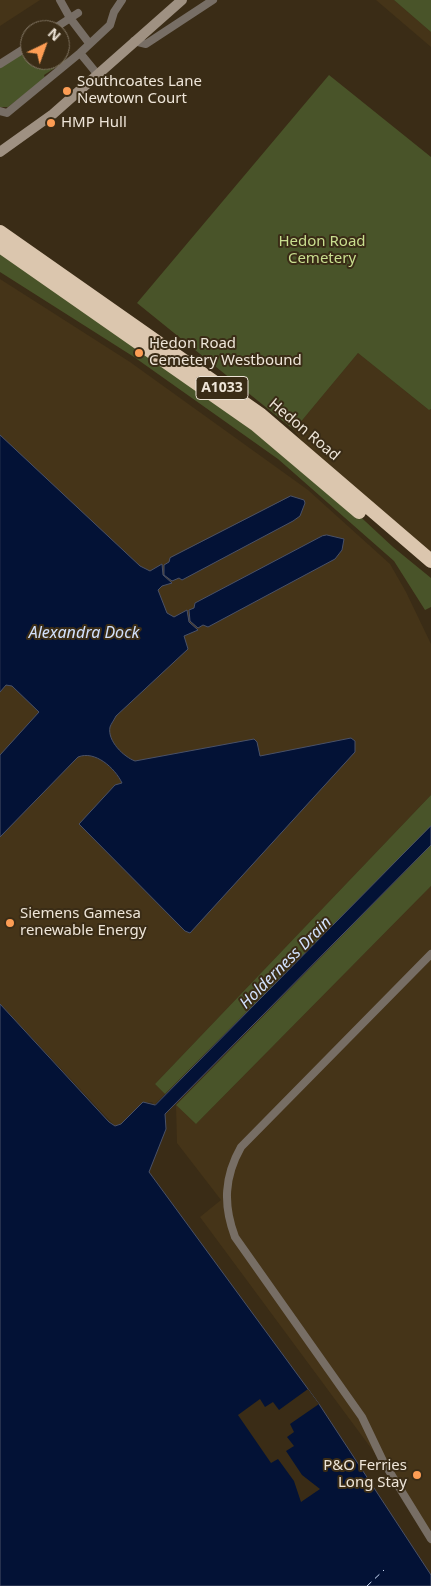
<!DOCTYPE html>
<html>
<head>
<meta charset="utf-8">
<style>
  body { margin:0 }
  #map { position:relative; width:431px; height:1586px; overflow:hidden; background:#3a2c16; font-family:"Noto Sans",sans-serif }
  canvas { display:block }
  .north { position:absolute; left:20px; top:20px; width:50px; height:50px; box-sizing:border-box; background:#3a2c16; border:1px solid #827664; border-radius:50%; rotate:42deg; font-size:14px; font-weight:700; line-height:20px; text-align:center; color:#eee5d8 }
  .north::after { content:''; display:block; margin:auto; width:18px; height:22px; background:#fd9d54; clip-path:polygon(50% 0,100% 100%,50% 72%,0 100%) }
</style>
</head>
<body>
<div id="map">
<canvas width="431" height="1586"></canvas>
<div class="north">N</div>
</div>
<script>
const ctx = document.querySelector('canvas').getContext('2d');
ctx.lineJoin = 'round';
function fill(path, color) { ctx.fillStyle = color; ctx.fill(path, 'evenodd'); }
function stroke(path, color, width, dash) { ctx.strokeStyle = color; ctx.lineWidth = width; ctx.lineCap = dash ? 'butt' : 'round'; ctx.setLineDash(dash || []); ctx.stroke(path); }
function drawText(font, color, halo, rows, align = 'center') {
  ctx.font = font + ' "Noto Sans",sans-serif'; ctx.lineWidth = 4; ctx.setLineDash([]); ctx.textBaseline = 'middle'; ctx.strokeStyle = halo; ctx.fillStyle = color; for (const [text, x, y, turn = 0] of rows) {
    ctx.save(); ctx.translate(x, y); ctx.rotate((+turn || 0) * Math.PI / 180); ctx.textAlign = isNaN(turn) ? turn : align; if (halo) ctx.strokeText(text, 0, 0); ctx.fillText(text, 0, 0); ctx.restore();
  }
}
fill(new Path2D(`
  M0 0H40L0 26Z
  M376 0H394L431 32V47Z
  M0 279 130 362 308 490 390 564 406 592 431 644V795L155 1084 165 1094 154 1105 152 1102H143L121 1124 115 1126 0 1004Z
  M358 353 429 410 431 409V567L322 473 294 430Z
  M431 886V1546L385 1467 200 1217 221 1200 177 1143 176 1105 196 1124Z`), '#453418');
fill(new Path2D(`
  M394 0H431V32Z
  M30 48V60H60V48L66 56 64 62 44 75 45 78 8 107H0V68Z
  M329 75 431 157V409L429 410 358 353 294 430 137 303Z
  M0 250 119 331 324 483 393 547 431 578V607L425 610 394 561 278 459 134 357 0 272Z
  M431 795V826L165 1094 155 1084Z
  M431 845V886L196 1124 176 1105Z`), '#495429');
const water = new Path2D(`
  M0 435 140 566 150 571 162 564 163 575 172 583 162 586 158 590 167 613 174 617 187 610 189 622 198 630 184 636 188 649 116 716C114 720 111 724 110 727 107 741 124 757 135 761L254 739 257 742 260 756 351 738 355 741V752L190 933 185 931 79 824 115 785 122 783C115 768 95 750 78 757L0 837V755L39 712 12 686 6 685 0 692Z
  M291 496 304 500 305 503 300 516 293 521 182 580 179 578 172 581 164 575V565L169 562 170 558Z
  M327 535 344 539 342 550 335 559 208 627 203 625 198 628 190 621 189 610 194 608 195 603 322 536Z
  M431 826V845L165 1114 166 1129 149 1172 319 1404 431 1575V1586H0V1004L109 1122 115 1126 121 1124 143 1102 155 1105Z`);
fill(water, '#031236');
stroke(water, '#4a5167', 1);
fill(new Path2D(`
  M308 1389 319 1404 290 1424 294 1432 287 1437 294 1446 286 1451 302 1475 320 1489 301 1502 294 1481 278 1459 271 1463 238 1415 260 1399 265 1407 273 1402 279 1410Z`), '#3a2c16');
stroke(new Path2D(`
  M367 1586 384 1570`), '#d2e1fd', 1, [6, 5]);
stroke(new Path2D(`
  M60 0 70 18 89 43
  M52 30 78 13
  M134 41 146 44 213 0
  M80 53 98 75
  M0 64 30 45
  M0 111 7 113 80 53 110 25 114 12 122 0
  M431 954 241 1147C224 1177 223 1205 235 1237L362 1417 383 1461 431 1539`), '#776e65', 8);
stroke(new Path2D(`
  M0 152 53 114 182 0`), '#9f9182', 10);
stroke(new Path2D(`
  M0 232 261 415 431 561
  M0 246 255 424 359 512`), '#dbc6ae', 14);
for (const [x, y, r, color] of [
  [67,91,5,"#fd9d54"],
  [51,123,5,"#fd9d54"],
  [139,353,5,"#fd9d54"],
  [10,923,5,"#fd9d54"],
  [417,1475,5,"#fd9d54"]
]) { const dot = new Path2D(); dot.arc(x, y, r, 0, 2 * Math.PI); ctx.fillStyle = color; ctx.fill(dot); stroke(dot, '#3a2c16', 2); }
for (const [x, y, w] of [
  [222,388,52]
]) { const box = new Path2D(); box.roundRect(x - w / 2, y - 11.5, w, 23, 4); ctx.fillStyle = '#3a2c16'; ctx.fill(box); stroke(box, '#eee5d8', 1); }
drawText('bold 14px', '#eee5d8', null, [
  ["A1033",222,388]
]);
drawText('15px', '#eee5d8', '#3a2c16', [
  ["Southcoates Lane",77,82],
  ["Newtown Court",77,99],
  ["HMP Hull",61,123],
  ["Hedon Road",149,344],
  ["Cemetery Westbound",149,361],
  ["Siemens Gamesa",20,914],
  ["renewable Energy",20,931],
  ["P&O Ferries",407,1466,"right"],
  ["Long Stay",407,1483,"right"]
], 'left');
drawText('15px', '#c9de8f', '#3a2c16', [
  ["Hedon Road",322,242],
  ["Cemetery",322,259]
]);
drawText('15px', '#eee5d8', '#3a2c16', [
  ["Hedon Road",304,430,40]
]);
drawText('italic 16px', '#d2e1fd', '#3a2c16', [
  ["Alexandra Dock",84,633],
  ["Holderness Drain",286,963,-45]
]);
</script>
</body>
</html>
